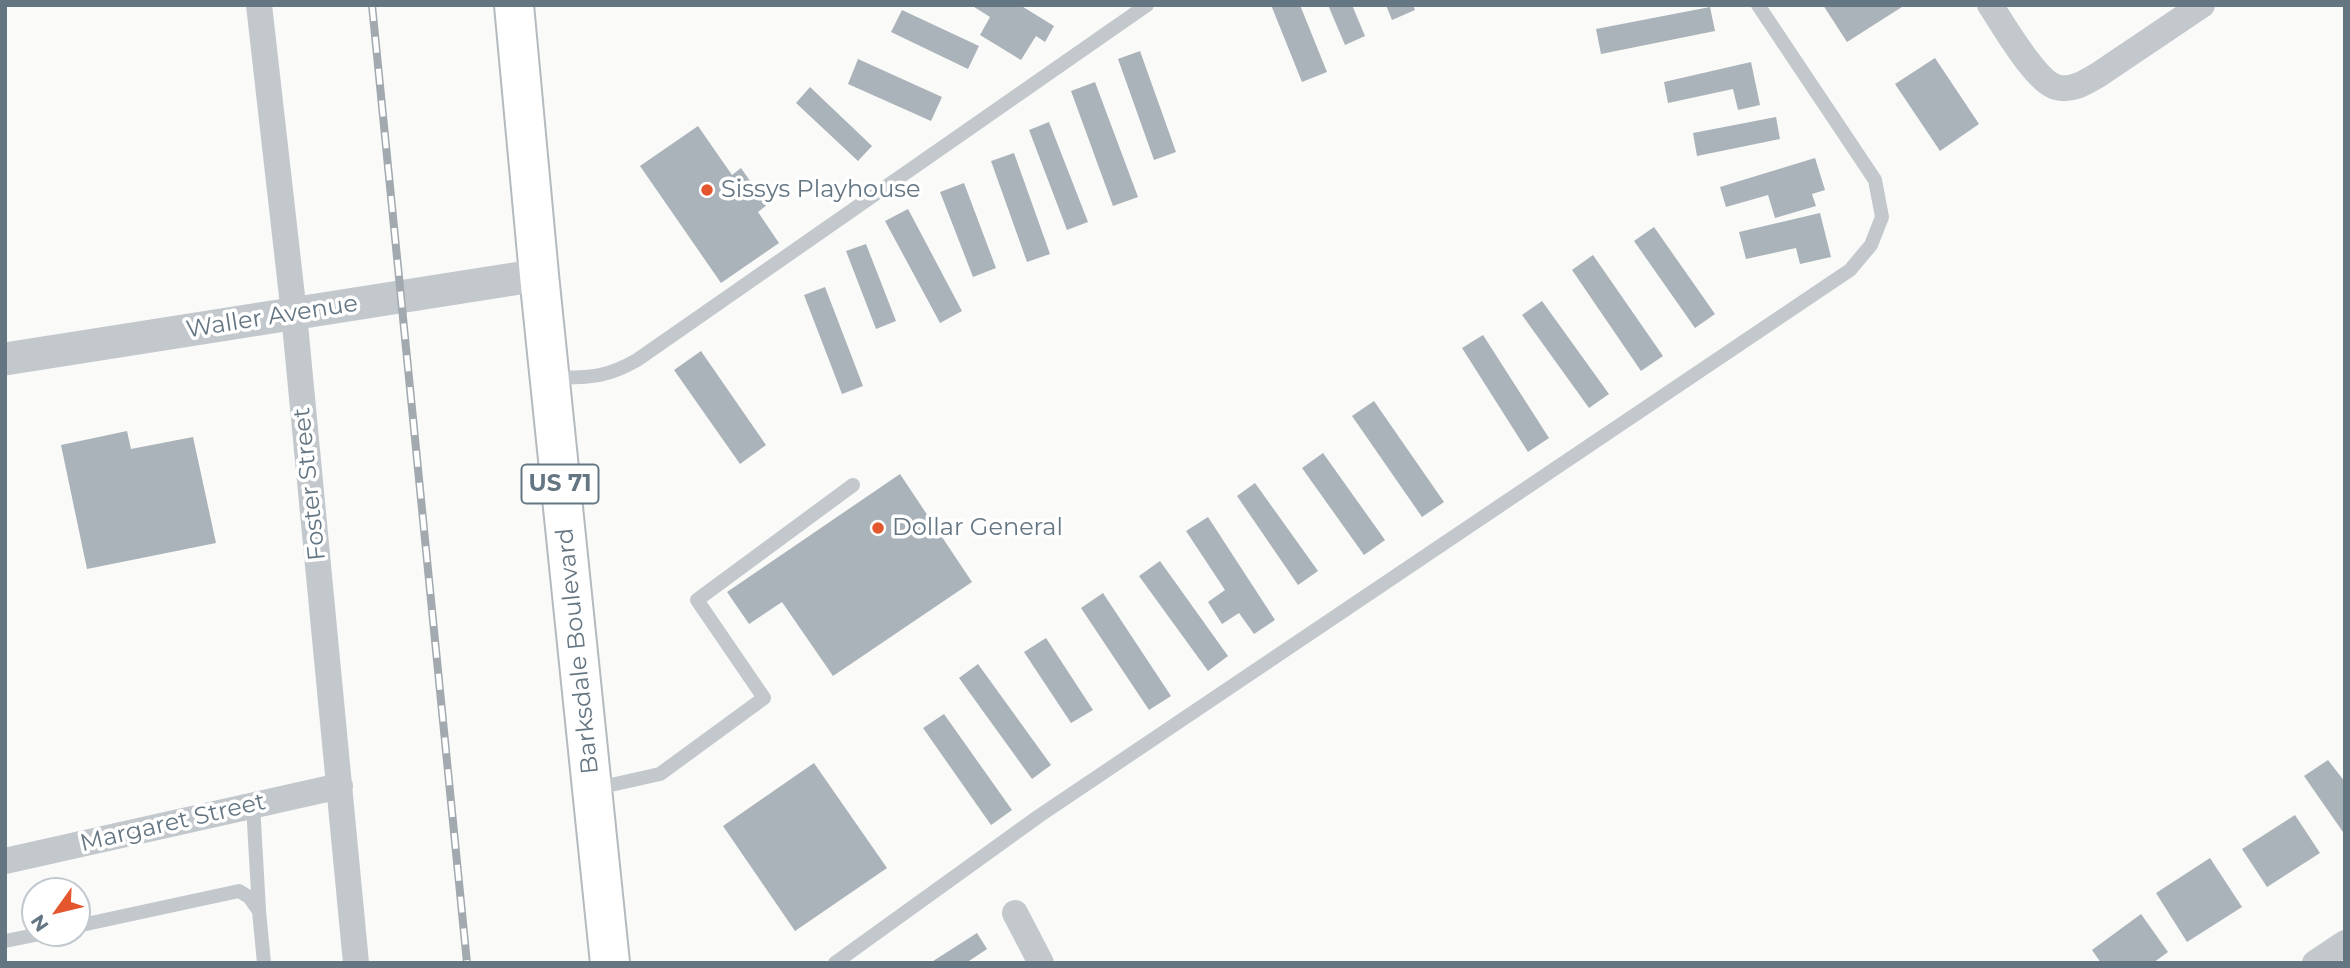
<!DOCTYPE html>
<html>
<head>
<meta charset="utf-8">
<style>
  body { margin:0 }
  #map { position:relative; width:2350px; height:968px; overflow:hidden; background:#fafaf8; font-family:Montserrat,sans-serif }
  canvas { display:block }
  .frame { position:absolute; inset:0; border:7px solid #657683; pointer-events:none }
  .north { position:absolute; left:21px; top:877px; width:70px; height:70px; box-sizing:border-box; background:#fff; border:2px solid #c1c8cd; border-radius:50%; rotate:236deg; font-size:19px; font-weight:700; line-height:28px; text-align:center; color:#657683 }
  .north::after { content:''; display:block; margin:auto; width:24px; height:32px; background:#e4572e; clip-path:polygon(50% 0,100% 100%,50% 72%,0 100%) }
</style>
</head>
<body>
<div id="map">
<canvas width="2350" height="968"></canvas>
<div class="frame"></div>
<div class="north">N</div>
</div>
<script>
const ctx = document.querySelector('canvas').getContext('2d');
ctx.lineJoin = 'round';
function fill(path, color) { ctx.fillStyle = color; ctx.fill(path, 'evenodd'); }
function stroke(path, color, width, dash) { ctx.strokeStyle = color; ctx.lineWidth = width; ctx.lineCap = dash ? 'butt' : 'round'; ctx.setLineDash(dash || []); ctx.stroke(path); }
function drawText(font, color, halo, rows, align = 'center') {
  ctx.font = font + ' Montserrat,sans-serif'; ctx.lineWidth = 7; ctx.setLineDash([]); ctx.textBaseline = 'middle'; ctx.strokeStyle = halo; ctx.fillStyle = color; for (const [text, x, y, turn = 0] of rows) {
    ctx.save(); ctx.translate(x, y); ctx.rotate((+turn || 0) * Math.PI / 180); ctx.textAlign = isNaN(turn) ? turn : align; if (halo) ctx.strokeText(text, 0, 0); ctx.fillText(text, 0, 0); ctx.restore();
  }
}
fill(new Path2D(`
  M971 5H1020L1054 26 1045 42 1036 36 1021 60 980 35 990 17Z
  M1271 5H1300L1327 72 1302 82Z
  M1328 5H1352L1365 36 1345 45Z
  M1386 5H1413L1415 10 1392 20Z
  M1823 5H1905L1847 42Z
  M1710 7 1715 31 1601 54 1596 29Z
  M902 10 979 46 968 69 891 32Z
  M1140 51 1176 152 1154 160 1118 59Z
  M1935 58 1979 124 1940 151 1895 84Z
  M858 59 942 97 931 121 848 84Z
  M1751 62 1760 105 1738 110 1733 89 1668 103 1664 82Z
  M1095 82 1138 197 1113 206 1071 91Z
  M810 87 872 146 858 161 796 103Z
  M1776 117 1780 139 1697 156 1693 133Z
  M1049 122 1088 222 1067 230 1029 130Z
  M698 126 732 175 741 168 767 205 758 212 779 243 721 283 640 166Z
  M1014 153 1050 254 1027 262 991 161Z
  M1815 158 1825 190 1812 194 1816 206 1775 218 1768 195 1726 207 1720 187Z
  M964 183 996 268 973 277 940 192Z
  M908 209 962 311 940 323 885 221Z
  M1820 213 1831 257 1800 264 1796 248 1746 259 1739 232Z
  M1654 227 1715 314 1695 328 1634 241Z
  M866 244 896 321 876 329 846 251Z
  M1593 255 1663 356 1641 371 1572 270Z
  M825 287 863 386 842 394 804 295Z
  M1542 301 1609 394 1589 408 1522 315Z
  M1483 335 1549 438 1528 452 1462 348Z
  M701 351 766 445 740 464 674 370Z
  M1374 401 1444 502 1422 517 1352 416Z
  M127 431 131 449 193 437 216 543 87 569 61 445Z
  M1323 453 1385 540 1364 555 1302 468Z
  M900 474 972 582 833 676 782 602 749 624 727 592Z
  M1255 483 1318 571 1298 585 1237 496Z
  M1208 517 1275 620 1254 634 1239 613 1222 624 1208 602 1225 590 1186 531Z
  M1160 561 1228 656 1208 671 1139 576Z
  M1103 593 1171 696 1149 710 1081 608Z
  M1046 638 1093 710 1071 723 1024 652Z
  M978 664 1051 765 1032 779 959 678Z
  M944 714 1012 810 991 825 923 728Z
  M2328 760 2345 782V835L2304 776Z
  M814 763 887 868 795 931 723 826Z
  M2295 815 2320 853 2267 887 2242 849Z
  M2210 858 2242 907 2187 942 2156 893Z
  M2141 914 2168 952 2153 963H2101L2092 950Z
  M977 933 987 949 966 963H930Z`), '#aab3b9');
const primary = new Path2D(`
  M514 5 539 275 610 963`);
stroke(primary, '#b5babe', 42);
stroke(new Path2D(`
  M551 378C588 377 604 379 637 360L1147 5
  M593 789 660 774 764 698 697 600 853 485
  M253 805 259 910
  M77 926 239 891 249 897 259 911 264 963
  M5 941 45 933
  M835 963 1039 816 1850 270 1871 245 1882 217 1875 180 1758 5`), '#c3c8cc', 14);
stroke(new Path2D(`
  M259 5 294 314 356 963
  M1990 5C2003 24 2035 81 2056 87 2071 92 2086 82 2098 75L2202 5
  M5 861 340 786
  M1015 913 1041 963
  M2315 963 2345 943`), '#c3c8cc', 26);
stroke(new Path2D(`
  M5 359 539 275`), '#c3c8cc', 33);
stroke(primary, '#fff', 38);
const rail = new Path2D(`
  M372 5 467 963`);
stroke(rail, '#a2aab0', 8);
stroke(rail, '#fff', 5, [16]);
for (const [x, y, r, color] of [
  [707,190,7,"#e4572e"],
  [878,528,7,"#e4572e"]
]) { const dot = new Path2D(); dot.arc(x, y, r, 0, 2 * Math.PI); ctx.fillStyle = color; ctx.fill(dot); stroke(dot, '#fff', 2.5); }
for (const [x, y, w] of [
  [560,484,77]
]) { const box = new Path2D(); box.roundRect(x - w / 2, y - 19.5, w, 39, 5); ctx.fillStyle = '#fff'; ctx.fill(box); stroke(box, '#657683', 2); }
drawText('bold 23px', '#657683', null, [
  ["US 71",560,484]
]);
drawText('24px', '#657683', '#fff', [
  ["Sissys Playhouse",721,190],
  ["Dollar General",892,528]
], 'left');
drawText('24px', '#657683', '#fff', [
  ["Waller Avenue",272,317,-9],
  ["Foster Street",310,484,-96],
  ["Barksdale Boulevard",578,651,-96],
  ["Margaret Street",173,823,-13]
]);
</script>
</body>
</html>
